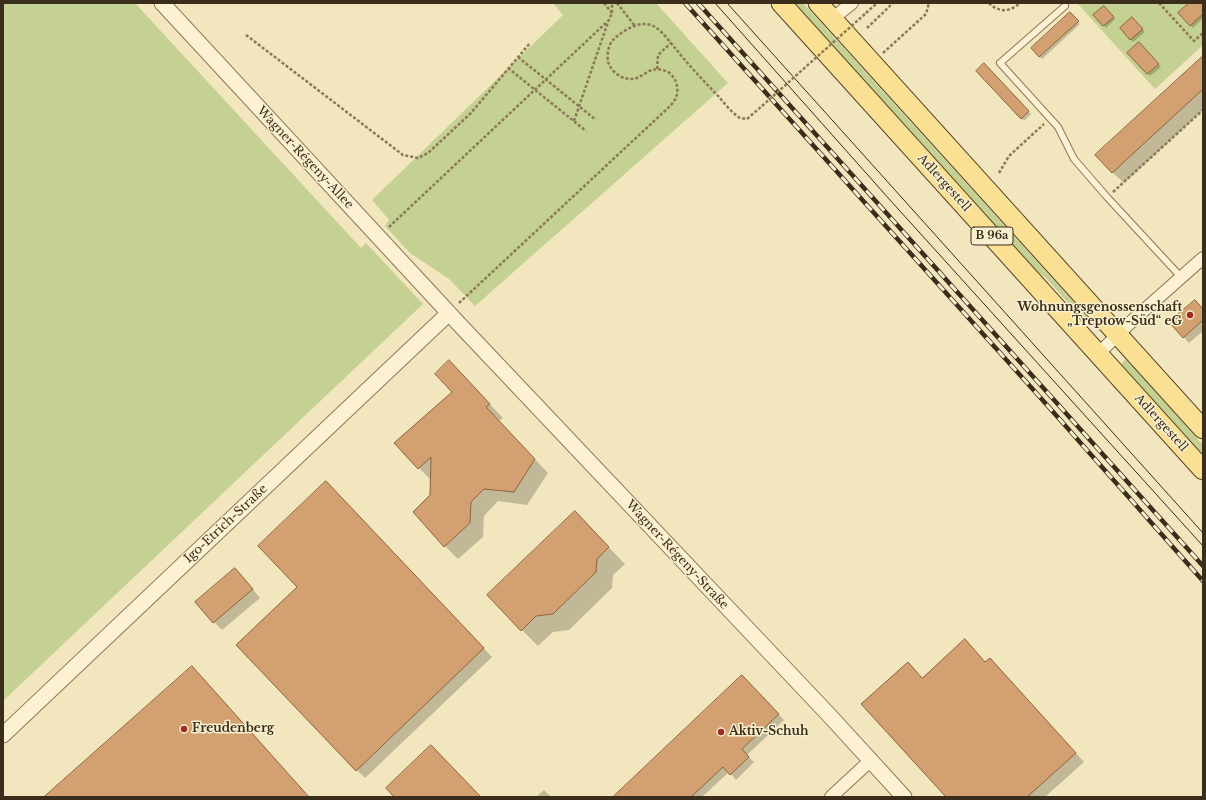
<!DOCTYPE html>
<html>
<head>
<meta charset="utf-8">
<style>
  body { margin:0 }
  #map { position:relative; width:1206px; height:800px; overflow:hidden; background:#f2e6bf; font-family:"Libre Baskerville",serif }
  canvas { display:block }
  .frame { position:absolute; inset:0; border:4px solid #3a2d1b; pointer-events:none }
</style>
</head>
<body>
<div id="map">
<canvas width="1206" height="800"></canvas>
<div class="frame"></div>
</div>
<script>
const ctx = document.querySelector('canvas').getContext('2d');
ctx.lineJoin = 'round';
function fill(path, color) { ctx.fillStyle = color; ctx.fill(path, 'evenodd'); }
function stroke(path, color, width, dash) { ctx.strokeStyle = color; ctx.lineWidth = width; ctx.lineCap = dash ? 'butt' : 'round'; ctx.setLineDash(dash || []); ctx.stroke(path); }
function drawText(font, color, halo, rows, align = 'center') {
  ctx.font = font + ' "Libre Baskerville",serif'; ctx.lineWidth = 3; ctx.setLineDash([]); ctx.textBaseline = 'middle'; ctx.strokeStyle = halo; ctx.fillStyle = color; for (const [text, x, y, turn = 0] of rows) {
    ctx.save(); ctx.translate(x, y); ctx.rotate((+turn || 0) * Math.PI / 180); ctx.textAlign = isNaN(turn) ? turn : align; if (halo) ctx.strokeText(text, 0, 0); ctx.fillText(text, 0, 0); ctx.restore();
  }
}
fill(new Path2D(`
  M3 3H135L361 248 366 243 423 304 3 701Z
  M553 3H656L728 83 475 306 449 279 410 253 385 226 389 220 372 200 563 15Z
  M790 3H803L1089 319 1085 322 1047 279 1026 263Z
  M1077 3H1203V45L1155 89Z
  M1126 359 1203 445V459L1119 366Z`), '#c5d192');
fill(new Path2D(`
  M1191 3H1199L1203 7V18L1193 28 1180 13Z
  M1106 9 1115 19 1106 28 1095 15Z
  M1070 14 1080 24 1042 59 1032 48Z
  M1132 18 1145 32 1133 42 1121 28Z
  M1139 44 1161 67 1150 76 1129 53Z
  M1203 61V110L1124 183 1112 172Z
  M984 65 1031 114 1024 121 977 71Z
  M1203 310V331L1189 343 1171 322Z
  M462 375 503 418 499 421 548 473 527 505 498 501 484 516 483 537 458 559 445 546 431 496V480L419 468 453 392Z
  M334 491 492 657 365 778 357 770 299 587Z
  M591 529 625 564 613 575 612 588 569 630 553 632 538 646 522 630Z
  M243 577 260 598 222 630 214 622Z
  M990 659 1084 762 1045 797H947L922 679 986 663Z
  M742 676 784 720 747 755 754 762 736 780 729 772 702 797H614Z
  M544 790 551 797H536Z`), '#0003');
const building = new Path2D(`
  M1189 3H1203V14L1190 26 1178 13Z
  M1104 6 1114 17 1103 26 1093 15Z
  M1070 12 1079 21 1039 57 1031 48Z
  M1132 17 1143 29 1130 40 1120 28Z
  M1139 42 1159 64 1147 74 1127 53Z
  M1203 56V89L1112 173 1095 155Z
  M984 63 1029 111 1021 119 976 71Z
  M1195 300 1203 309V320L1183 338 1169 322Z
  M449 360 490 404 486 407 535 459 514 492 484 489 471 502 470 523 444 547 413 512 430 495 431 457 418 469 394 443 452 392 435 374Z
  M326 481 484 648 356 771 236 645 297 587 258 546Z
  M575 511 609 547 597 559 596 572 553 614 536 616 521 631 487 595Z
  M235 568 253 589 213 623 195 602Z
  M965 639 985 662 990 658 1076 753 1027 797H946L861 704 908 662 922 678Z
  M192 666 309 797H44Z
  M742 675 779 714 742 749 749 757 730 775 723 767 691 797H613Z
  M431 745 481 797H394L386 788Z`);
fill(building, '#d3a171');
stroke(building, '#8d6139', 1);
const service = new Path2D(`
  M1065 6 1000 63 1058 127 1074 159 1107 197 1181 277`);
const minor = new Path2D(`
  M832 19 852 3
  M1098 354 1133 320 1203 258
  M831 797 871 760`);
const tertiary = new Path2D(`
  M162 3 459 324 829 715 904 797
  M3 735 449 313`);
const primary = new Path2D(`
  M781 3 1203 470
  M818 3 1203 429`);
stroke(service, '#8c7756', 8);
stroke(minor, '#8c7756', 14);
stroke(tertiary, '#8c7756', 17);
stroke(primary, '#59442a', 21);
stroke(new Path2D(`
  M604 3 612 13
  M617 3 635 26
  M989 3C999 13 1010 12 1020 3
  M1159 3 1194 41 1203 33
  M866 13 877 3
  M867 28 893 3
  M246 35 403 155 418 158 428 153 471 113 530 43
  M883 53 926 14 929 3
  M518 57 596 120
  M508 68 586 131
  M657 69 658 55 671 43
  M574 121 608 22
  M999 173 1009 156 1044 124
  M1113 192 1203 110
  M389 227 609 20 612 13V3
  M459 303 668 108C672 104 677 99 677 93 679 83 672 71 662 70 651 67 646 74 637 78 624 82 612 73 608 62 607 56 608 46 612 41 622 31 641 18 655 27 663 32 670 42 676 49 689 66 704 81 719 97 725 104 732 113 740 118L747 119 762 106`), '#8c7756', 2.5, [3, 2]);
stroke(service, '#fcf2d3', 6);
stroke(minor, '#fcf2d3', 12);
stroke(tertiary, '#fcf2d3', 15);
stroke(primary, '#f9e093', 19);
stroke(new Path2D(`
  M715 3 890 200 1203 546
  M727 3 1203 533`), '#3a2d1b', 1);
const rail = new Path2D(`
  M685 3 1047 405 1203 581
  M698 3 1203 566`);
stroke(rail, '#3a2d1b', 4.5);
stroke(rail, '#f8efcf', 3, [9]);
stroke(new Path2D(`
  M762 106 866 13`), '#8c7756', 2.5, [3, 2]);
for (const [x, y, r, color] of [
  [1190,315,4,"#a02920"],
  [184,729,4,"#a02920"],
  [721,732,4,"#a02920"]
]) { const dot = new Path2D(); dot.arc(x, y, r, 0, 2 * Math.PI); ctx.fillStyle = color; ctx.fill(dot); stroke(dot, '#f8efcf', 1.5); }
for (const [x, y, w] of [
  [992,236,42]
]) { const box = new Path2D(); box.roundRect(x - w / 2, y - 9, w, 18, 3); ctx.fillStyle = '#f8efcf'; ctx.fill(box); stroke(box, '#3a2d1b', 1); }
drawText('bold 11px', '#3a2d1b', null, [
  ["B 96a",992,236]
]);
drawText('12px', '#3a2d1b', '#f8efcf', [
  ["Wagner-Régeny-Allee",305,158,47],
  ["Adlergestell",944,183,48],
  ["Adlergestell",1161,423,48],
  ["Igo-Etrich-Straße",226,524,-43],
  ["Wagner-Régeny-Straße",677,555,47]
]);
drawText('bold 12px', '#3a2d1b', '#f8efcf', [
  ["Wohnungsgenossenschaft",1182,308,"right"],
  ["„Treptow-Süd“ eG",1182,322,"right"],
  ["Freudenberg",192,729],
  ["Aktiv-Schuh",729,732]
], 'left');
</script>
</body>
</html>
